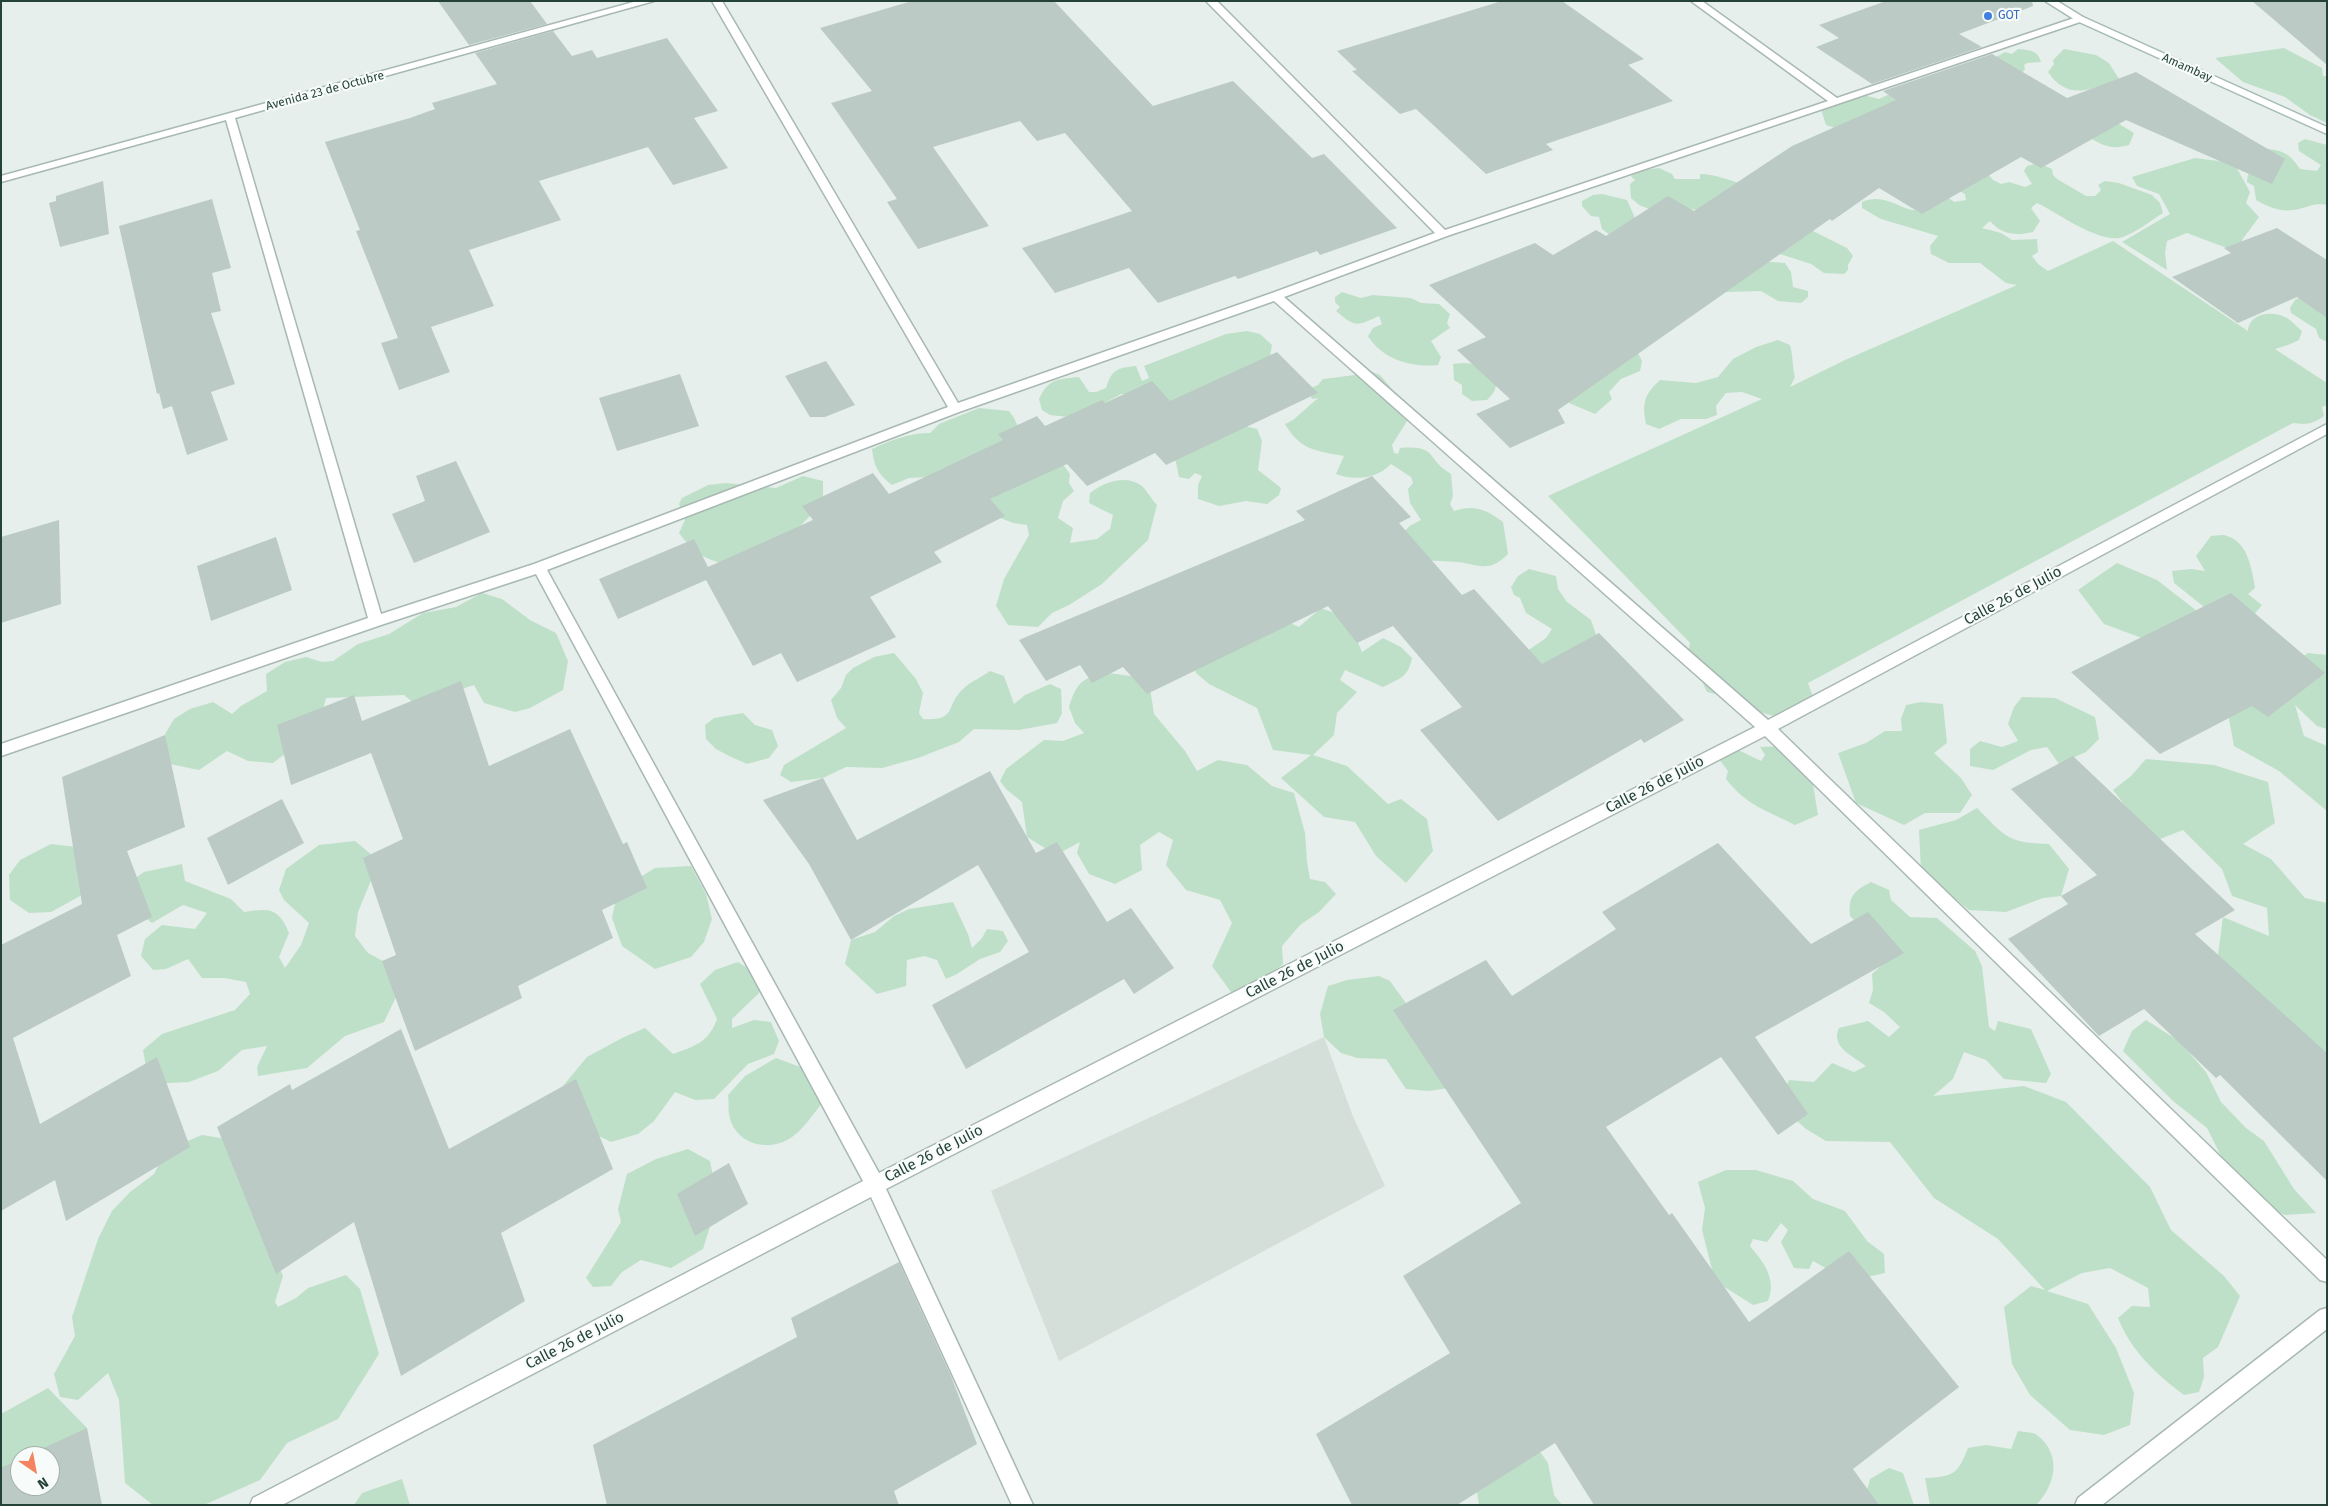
<!DOCTYPE html>
<html>
<head>
<meta charset="utf-8">
<style>
  body { margin:0 }
  #map { position:relative; width:2328px; height:1506px; overflow:hidden; background:#e6efeb; font-family:"Fira Sans",sans-serif }
  canvas { display:block }
  .frame { position:absolute; inset:0; border:2px solid #24423a; pointer-events:none }
  .north { position:absolute; left:10px; top:1446px; width:50px; height:50px; box-sizing:border-box; background:#f7fbf9; border:1px solid #a3b1ad; border-radius:50%; rotate:147deg; font-size:14px; font-weight:700; line-height:20px; text-align:center; color:#24423a }
  .north::after { content:''; display:block; margin:auto; width:18px; height:22px; background:#f4845f; clip-path:polygon(50% 0,100% 100%,50% 72%,0 100%) }
</style>
</head>
<body>
<div id="map">
<canvas width="2328" height="1506"></canvas>
<div class="frame"></div>
<div class="north">N</div>
</div>
<script>
const ctx = document.querySelector('canvas').getContext('2d');
ctx.lineJoin = 'round';
function fill(path, color) { ctx.fillStyle = color; ctx.fill(path, 'evenodd'); }
function stroke(path, color, width, dash) { ctx.strokeStyle = color; ctx.lineWidth = width; ctx.lineCap = dash ? 'butt' : 'round'; ctx.setLineDash(dash || []); ctx.stroke(path); }
function drawText(font, color, halo, rows, align = 'center') {
  ctx.font = font + ' "Fira Sans",sans-serif'; ctx.lineWidth = 4.5; ctx.setLineDash([]); ctx.textBaseline = 'middle'; ctx.strokeStyle = halo; ctx.fillStyle = color; for (const [text, x, y, turn = 0] of rows) {
    ctx.save(); ctx.translate(x, y); ctx.rotate((+turn || 0) * Math.PI / 180); ctx.textAlign = isNaN(turn) ? turn : align; if (halo) ctx.strokeText(text, 0, 0); ctx.fillText(text, 0, 0); ctx.restore();
  }
}
fill(new Path2D(`
  M1324 1037 1352 1114 1385 1186 1059 1361 991 1191Z`), '#d4dfda');
fill(new Path2D(`
  M2284 48 2322 68 2323 76H2327V123L2310 115 2285 97 2243 82 2215 58Z
  M2018 49C2029 50 2038 50 2041 62L2027 63 2024 65 2025 69 2020 76 1996 57 2005 52 2012 54Z
  M2064 49 2096 55 2109 63 2119 79C2093 89 2068 102 2048 72L2054 64 2053 60Z
  M1856 93 1879 99 1892 93 1906 97 1838 129 1826 125 1820 106Z
  M2109 118 2134 133 2129 145C2111 150 2102 146 2086 135Z
  M2305 139 2327 145V205C2313 203 2312 206 2299 209 2283 213 2270 208 2256 200L2254 186 2247 182C2247 173 2255 158 2258 148 2279 150 2288 150 2300 169L2317 171 2321 165 2299 151 2298 143Z
  M2195 158 2234 163 2250 192 2246 203 2259 217 2242 240 2248 256 2187 233 2167 241 2165 253 2167 270 2122 242 2170 214 2159 194 2137 186 2132 177Z
  M2038 163 2052 169 2053 175 2057 179 2086 196H2095L2101 190 2098 185 2105 181 2119 183 2152 195 2160 203 2163 213C2150 221 2137 232 2123 237 2100 245 2057 212 2037 203L2031 208 2040 221 2033 232C2016 236 2002 235 1990 221L1982 228 2001 233 2012 240 2037 239 2038 252 2032 256 2038 264 2048 271 2113 241 2248 331C2249 313 2273 310 2287 318 2292 321 2297 327 2302 331L2299 340 2288 345 2275 349 2327 383V405L2322 407 2324 416C2313 424 2306 425 2293 423L1808 683 1816 705 1792 721 1756 711 1738 693 1737 699 1707 692 1688 652 1690 643 1548 496 1762 399 1742 392 1726 393 1716 406 1717 415 1706 419H1681L1659 429 1646 424C1642 403 1644 395 1660 380L1696 383 1718 377 1733 359 1756 347 1778 340 1790 345C1793 355 1792 366 1795 377L1790 387 1845 360 2017 285 2006 283 1980 263H1949L1931 254 1930 246 1938 236 1881 219 1862 208V202C1890 190 1907 220 1927 207 1932 203 1937 196 1941 192L1954 202 1966 200 1965 194 1954 188 1988 174 1993 180 2001 184 2009 182 2025 187 2032 184 2024 171 2027 166Z
  M1659 168 1672 174 1675 179H1700V174C1716 174 1732 181 1747 186L1697 210 1679 207 1657 212 1639 205 1631 198 1630 184 1635 180 1631 176 1643 170Z
  M1602 194 1627 200 1639 227 1610 235 1602 229 1599 217 1591 216 1582 206V201L1593 195Z
  M1803 226 1847 248 1853 256 1848 265V270L1844 274 1824 273 1811 264 1774 252Z
  M1757 261 1785 263 1791 272 1793 287 1808 291V297L1801 303 1778 301 1761 291 1726 292 1713 282Z
  M1342 292 1361 298 1373 295 1411 298 1421 303 1439 304 1450 314 1447 323 1450 328 1431 341 1441 357 1438 365C1411 368 1382 359 1368 336L1373 328 1382 324 1379 316C1357 326 1356 328 1336 311L1340 307 1335 302V297Z
  M2302 296 2327 300V342L2319 338 2316 329 2291 313 2290 308 2295 300Z
  M1247 331 1260 334 1272 345 1269 362 1183 407 1148 395 1121 394 1078 418 1050 415 1042 410 1039 399C1048 379 1058 379 1079 377L1089 392H1096L1106 388C1112 369 1117 368 1136 366L1142 381 1149 378 1144 366 1226 334Z
  M1637 351 1642 361 1640 371 1621 379 1609 392 1612 399 1595 414 1569 403 1563 393Z
  M1462 363 1490 365C1497 381 1500 388 1487 400L1472 401 1462 394V385L1454 380 1453 364Z
  M1367 370 1380 375 1412 413 1392 445 1394 453 1398 454 1400 448C1439 445 1425 459 1451 474L1453 496 1450 504 1454 511C1474 504 1487 510 1503 522L1508 554C1489 573 1480 565 1458 562 1446 561 1434 561 1422 560L1401 534 1411 525 1421 520 1410 503 1408 489 1413 483 1411 477 1391 464C1377 479 1355 481 1336 474L1344 456C1316 451 1300 450 1285 424L1293 420 1318 398 1312 399 1308 389 1318 385 1323 379 1355 375Z
  M979 408 1009 411 1014 418 1021 433 1059 459 1070 474 1069 483 1074 491 1063 501 1058 518 1073 528 1070 543 1097 539 1110 529 1113 515 1089 503 1090 493C1104 482 1126 474 1142 486 1147 491 1152 500 1157 505L1148 540 1102 584 1069 605 1052 613 1038 627 1008 625 996 606 1004 579 1029 535 1027 525 1013 523 983 511 930 477 909 478 892 485C878 474 874 466 872 449 891 440 909 433 930 433L939 424Z
  M1229 422 1257 429 1262 441 1258 470 1281 488 1279 495 1267 504 1246 501 1219 506 1198 499V485L1202 476 1195 473 1189 479 1179 477 1174 453Z
  M803 476 823 481V503L791 535 733 567C705 558 697 557 679 533L685 520 679 504 682 498 708 485 726 483 776 488Z
  M2211 536C2215 536 2223 534 2227 536 2248 542 2252 570 2255 588L2248 594 2262 605 2251 618 2223 622 2174 583 2172 571 2191 569 2205 571 2196 556Z
  M2117 563 2157 580 2237 642 2294 663 2308 653 2327 655V729L2317 726 2295 705 2304 736 2327 746V811L2279 771 2234 746 2228 714 2150 641 2104 624 2078 590Z
  M1529 569 1556 576 1558 589 1567 602 1591 620 1598 640 1531 676 1514 660 1546 638 1552 629 1526 613 1520 598 1514 595 1511 587 1518 576Z
  M482 593 502 599 530 620 556 633 568 661 563 690 530 708 515 712 484 703 474 685 415 704 404 695 326 698 320 721 307 737 273 763 248 761 227 751 199 770 150 760 174 719 190 709 213 702 232 714 241 706 267 691 266 674 285 662 306 657 322 662 333 661 358 644 389 634 423 613 456 607Z
  M1321 608 1348 618 1362 652 1383 638 1401 647 1412 658C1408 678 1400 678 1383 687L1345 670 1340 680 1357 692 1337 713 1334 735 1313 755 1347 766 1388 804 1401 799 1427 819 1433 851 1406 883 1376 856 1355 822 1324 817 1281 778 1311 755 1273 750 1257 708 1209 684 1196 673 1192 660 1279 618 1299 627Z
  M894 653 916 679 923 693 919 713 923 719C958 721 944 707 963 689 970 682 982 677 990 671L1004 676 1014 704 1025 695 1050 684 1061 689 1062 713 1057 723 1019 730 974 729 959 742 918 758 882 768 846 767 823 778 791 782 780 775 784 765 846 728 837 718 831 700 841 688 846 675 853 668 874 657Z
  M1101 672 1138 677 1150 688 1154 714 1185 751 1197 771 1218 760 1247 765 1272 786 1294 793 1305 833 1307 861 1310 879 1325 882 1336 894 1319 912 1300 925 1282 946 1283 964 1263 983 1231 992 1212 966 1232 923 1220 900 1186 890 1166 865 1173 840 1159 832 1140 845 1142 870 1115 884 1089 874 1077 853 1080 842 1056 855 1027 837 1022 802 1006 789 1000 781 1006 769 1044 740 1063 741 1084 733 1075 723 1069 707C1076 685 1079 681 1101 672Z
  M2022 697 2055 698 2095 717 2099 739 2086 752 2059 764 2047 747 2031 750 1993 770 1970 766V749L1980 741 2002 747 2018 741 2008 724 2014 707Z
  M1921 702 1943 704 1947 743 1934 753 1961 778 1972 795 1960 813H1925L1904 825 1856 803 1838 753 1866 743 1885 731H1902L1901 719 1906 705Z
  M743 713 755 725 772 730 778 746 769 758 747 764 729 756 716 749 706 739 705 725 714 718Z
  M1784 746 1812 778 1818 815 1795 825C1766 810 1747 806 1726 779L1728 771 1718 758 1734 748 1761 761 1765 755 1760 747Z
  M2146 759 2214 765 2268 782 2275 823 2243 844 2271 859 2305 898 2327 903V1057L2286 1042 2218 955 2223 917 2269 936 2267 908 2232 896 2222 869 2183 830 2160 839 2133 816 2113 790 2131 776Z
  M1977 808C2006 837 2007 843 2049 844L2069 869 2061 896 2043 898 2006 912 1969 910 1921 871 1919 830 1956 820Z
  M355 841 379 861 358 912 355 936 368 953 407 974 384 1022 345 1036 307 1068 258 1076 257 1067 267 1046 242 1050 218 1071 189 1082 149 1084 143 1050 162 1034 235 1010 250 994 246 982 224 978H202L188 959 166 969 153 970 141 956 145 939 162 925 195 929 207 913 183 905 152 923 138 912 127 884 144 872 182 864 185 881 231 899 244 912C269 908 279 908 289 933L279 957 285 968 301 945 309 923 284 900 279 890 286 869 319 845Z
  M51 844 84 848 82 895 51 912 29 913 10 900 9 875 20 860Z
  M691 866 706 894 712 919 704 942 691 957 655 969 622 946 612 918 617 894 632 882 655 868Z
  M1871 882 1889 890 1891 900 1910 917 1937 918 1975 951 1982 966 1989 1027 1995 1031 1998 1021 2031 1029 2051 1074 2046 1083 2004 1079 1986 1060 1964 1052 1953 1079 1933 1096 2024 1086 2066 1102 2150 1187 2171 1230 2224 1276 2240 1296 2218 1347 2203 1358 2204 1377 2199 1392 2184 1395C2156 1374 2131 1351 2118 1318L2132 1306 2150 1307 2148 1288 2110 1268 2082 1273 2047 1291 2088 1304 2116 1348 2134 1393 2130 1425 2104 1435 2070 1430 2030 1395 2012 1364 2004 1307 2031 1286 2045 1290 1998 1239 1934 1198 1890 1142 1826 1141 1806 1129 1789 1114 1785 1090 1789 1080 1814 1082 1832 1063 1854 1072 1866 1066C1853 1056 1830 1047 1839 1028L1868 1021 1889 1037 1900 1027 1884 1012 1869 1003 1873 990 1872 974 1881 966 1882 943 1872 938 1850 916C1848 896 1854 891 1871 882Z
  M953 902 968 934 972 948 982 938 987 929 1003 931 1008 941 1000 952 980 959 957 974 946 979 937 960 924 956 907 960 906 986 877 994 845 964 851 940 875 932 894 916 909 909Z
  M738 962 758 975 760 992 732 1019V1028L754 1020 771 1022 779 1041 774 1054 748 1064 714 1099 695 1100 675 1092 654 1121 638 1134 611 1142 595 1134 563 1086 587 1057 624 1037 645 1028 673 1054C695 1046 709 1042 717 1019L700 984 715 970Z
  M1379 976 1390 981 1408 1006 1448 1088 1429 1091 1406 1089 1386 1059 1357 1058 1341 1053 1324 1037 1320 1014 1328 986 1347 980Z
  M2146 1020 2179 1041 2206 1072 2221 1102 2246 1128 2264 1141 2294 1189 2316 1213 2285 1215 2262 1206 2230 1174 2207 1128 2173 1101 2123 1051 2132 1031Z
  M776 1058 803 1068 823 1101C814 1114 798 1137 783 1142 760 1151 733 1140 729 1114 728 1108 729 1101 728 1095L745 1076Z
  M202 1135 233 1140 266 1237 283 1276 275 1302 278 1307 296 1298 308 1288 346 1275 360 1289 379 1354 338 1419 287 1443 260 1480 204 1505H153L125 1483 119 1400 108 1373 78 1400 60 1397 54 1374 75 1336 72 1317 98 1239 112 1211 130 1192 154 1174 166 1150Z
  M688 1149 710 1161 718 1201 703 1249 671 1268 641 1260 622 1272 611 1286 593 1287 586 1278 621 1222 618 1209 627 1174 656 1159Z
  M1726 1170H1756L1793 1181 1813 1199 1845 1211 1867 1241 1884 1254 1885 1273 1849 1281 1813 1261 1809 1269 1794 1268 1781 1242 1788 1230 1781 1223 1767 1242 1753 1239 1750 1246C1764 1263 1777 1279 1768 1301L1753 1305 1715 1281 1702 1230 1705 1208 1698 1182Z
  M48 1388 87 1428 73 1468 50 1456H20V1486L1 1505V1414Z
  M2018 1431C2024 1432 2033 1432 2037 1435 2062 1454 2056 1485 2036 1505H1930L1925 1478C1953 1477 1958 1474 1968 1448L1986 1445 2011 1449Z
  M1531 1439 1548 1463 1554 1495 1562 1505H1479L1475 1480Z
  M1889 1468 1903 1473 1914 1505H1863L1870 1479Z
  M402 1479 410 1505H354L362 1493Z`), '#bfe0c8');
fill(new Path2D(`
  M438 1H530L547 24 469 45Z
  M912 1H1054L1153 106 1233 81 1312 158 1324 154 1397 228 1320 255 1317 251 1238 279 1235 276 1158 303 1129 268 1055 293 1022 248 1132 211 1065 133 1037 141 1020 121 933 147 989 226 918 249 887 202 897 199 831 103 872 91 820 28Z
  M1502 1H1562L1644 59 1628 65 1673 101 1546 144 1553 150 1486 174 1416 109 1400 114 1352 71 1357 70 1337 51Z
  M1886 1H2032L2033 6 1959 34 1982 47 1872 84 1816 47 1839 38 1819 25Z
  M2252 1H2327V65Z
  M553 31 572 56 592 50 597 58 667 38 718 111 694 118 728 168 673 185 648 147 539 181 561 220 469 250 494 306 431 327 450 372 399 390 381 343 398 338 356 231 360 230 325 142 410 118 435 109 432 103 497 84 475 53Z
  M1992 54 2067 98 2136 72 2285 159 2272 184 2126 120 2041 168 2021 157 1922 214 1879 188 1832 221 1830 219 1558 410 1565 423 1510 448 1476 414 1510 399 1457 350 1486 337 1429 285 1535 243 1553 255 1596 230 1606 236 1668 196 1694 211 1792 146 1896 100 1883 91Z
  M103 181 109 234 60 247 49 203 56 201V196Z
  M212 199 231 268 212 273 221 311 211 313 235 384 211 392 228 440 187 455 172 406 163 409 159 393 157 394 119 226Z
  M2277 228 2327 260V318L2297 297 2238 323 2172 277 2231 253 2224 248Z
  M1277 352 1318 393 1166 465 1155 453 1087 486 1067 464 990 499 1005 516 934 552 942 562 870 597 896 637 797 682 781 653 753 666 706 580 618 619 599 579 694 539 708 567 813 520 802 506 873 473 889 494 1003 440 998 434 1037 416 1045 426 1102 400 1105 403 1152 381 1170 401Z
  M826 361 855 405 825 417H810L785 376Z
  M680 374 699 426 617 451 599 398Z
  M456 461 490 532 414 563 392 514 425 501 416 476Z
  M1372 476 1411 517 1399 523 1462 595 1474 589 1542 664 1599 633 1684 720 1644 743 1641 739 1498 821 1420 730 1462 707 1393 626 1357 643 1328 606 1147 694 1123 667 1092 683 1080 665 1046 681 1019 640 1305 520 1296 511Z
  M59 520 61 604 1 623V537Z
  M276 537 292 590 211 621 197 566Z
  M2231 593 2325 673 2268 717 2252 706 2160 754 2071 672Z
  M461 681 489 766 570 729 623 844 627 842 647 888 602 910 613 938 518 986 522 998 415 1051 382 961 396 955 363 858 403 839 371 753 291 785 277 725 354 695 362 721Z
  M165 735 185 827 127 851 152 917 117 935 131 976 13 1038 40 1124 157 1057 190 1147 66 1221 55 1180 1 1211V945L82 904 62 777Z
  M2073 756 2235 910 2195 934 2327 1053V1181L2220 1075 2216 1078 2144 1009 2099 1036 2008 939 2068 904 2061 896 2097 875 2011 789Z
  M990 771 1036 853 1057 842 1107 922 1131 908 1174 968 1134 994 1124 979 966 1069 932 1005 1029 952 978 865 851 940 809 864 763 800 823 778 857 840Z
  M282 799 304 843 228 885 207 838Z
  M1718 843 1811 944 1868 912 1904 953 1755 1037 1808 1114 1778 1135 1721 1057 1606 1127 1669 1215 1672 1213 1749 1322 1849 1251 1959 1387 1853 1469 1879 1505H1594L1555 1443 1457 1505H1352L1316 1434 1450 1353 1403 1276 1521 1203 1393 1010 1486 960 1512 996 1616 929 1602 912Z
  M401 1029 449 1149 576 1079 613 1169 501 1233 525 1301 401 1376 354 1222 276 1274 217 1127 290 1084 292 1090Z
  M729 1163 748 1204 695 1236 677 1194Z
  M899 1262 951 1376 977 1444 894 1491 899 1505H607L593 1445 797 1337 791 1318Z
  M87 1428 102 1505H1V1468L20 1459V1486H50V1456H26Z`), '#bbcac4');
const street = new Path2D(`
  M637 1H654L235 118 381 614 534 564 948 407 712 1H722L958 403 1272 293 1435 233 1206 1H1217L1445 230 1828 101 1691 1H1702L1837 98 2077 17H2083V21L1447 236 1284 297 1768 720 2327 424V434L1778 729 2327 1260V1282L2320 1280 1765 736 886 1189 1033 1505H1012L871 1197 282 1505H250L253 1498 863 1181 536 574 381 625 1 756V744L368 618 226 120 1 182V176ZM1274 301 1755 727 879 1173 547 570 959 412Z
  M2327 1308V1329L2102 1505H2075L2078 1498 2320 1310Z`);
const secondary = new Path2D(`
  M2045 1H2057L2083 17 2327 127V134L2077 21Z`);
stroke(street, '#a8b8b2', 3);
stroke(secondary, '#a4bbb3', 3);
fill(street, '#fff');
fill(secondary, '#fff');
for (const [x, y, r, color] of [
  [1988,16,5,"#3f7fe0"]
]) { const dot = new Path2D(); dot.arc(x, y, r, 0, 2 * Math.PI); ctx.fillStyle = color; ctx.fill(dot); stroke(dot, '#f7fbf9', 2); }
drawText('12px', '#366cbe', '#f7fbf9', [
  ["GOT",1998,16]
], 'left');
drawText('12px', '#24423a', '#f7fbf9', [
  ["Amambay",2187,68,24],
  ["Avenida 23 de Octubre",325,91,-15]
]);
drawText('15px', '#24423a', '#f7fbf9', [
  ["Calle 26 de Julio",2013,596,-28],
  ["Calle 26 de Julio",1655,785,-27],
  ["Calle 26 de Julio",1295,970,-27],
  ["Calle 26 de Julio",934,1154,-27],
  ["Calle 26 de Julio",575,1341,-27]
]);
</script>
</body>
</html>
